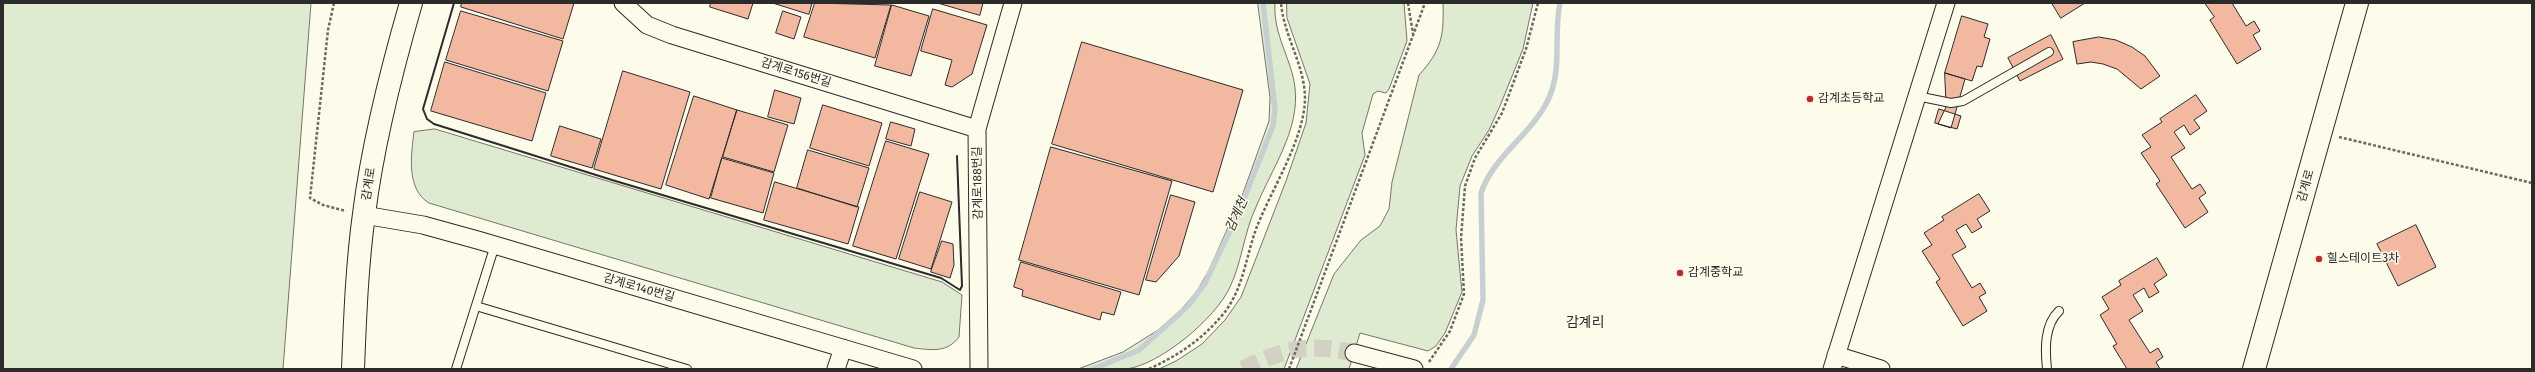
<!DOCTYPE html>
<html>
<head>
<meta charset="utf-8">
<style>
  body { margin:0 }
  #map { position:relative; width:2535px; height:372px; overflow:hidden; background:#fdfbea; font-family:"Fira Sans",sans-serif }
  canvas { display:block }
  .frame { position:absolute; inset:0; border:4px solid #2b2b2b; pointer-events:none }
</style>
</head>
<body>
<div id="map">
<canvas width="2535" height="372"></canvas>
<div class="frame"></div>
</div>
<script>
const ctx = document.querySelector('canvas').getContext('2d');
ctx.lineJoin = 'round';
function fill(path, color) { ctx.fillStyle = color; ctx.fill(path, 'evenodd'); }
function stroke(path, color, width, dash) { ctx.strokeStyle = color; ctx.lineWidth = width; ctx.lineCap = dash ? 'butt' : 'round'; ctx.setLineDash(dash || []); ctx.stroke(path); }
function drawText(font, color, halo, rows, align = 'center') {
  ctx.font = font + ' "Fira Sans","Noto Sans KR",sans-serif'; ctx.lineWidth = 3; ctx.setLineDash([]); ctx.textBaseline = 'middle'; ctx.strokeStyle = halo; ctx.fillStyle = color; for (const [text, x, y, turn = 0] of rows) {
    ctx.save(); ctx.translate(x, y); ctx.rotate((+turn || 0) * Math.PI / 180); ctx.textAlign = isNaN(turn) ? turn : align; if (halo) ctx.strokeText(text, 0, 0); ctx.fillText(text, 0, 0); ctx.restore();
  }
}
const green = new Path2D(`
  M3 3H311L283 369H3Z
  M1258 3H1275C1273 36 1292 59 1295 88 1300 130 1271 170 1256 207 1244 232 1242 262 1230 287 1216 318 1160 365 1126 369 1110 371 1093 369 1078 369L1123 352 1158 330 1180 311 1197 291 1209 270 1242 196 1269 121 1270 98Z
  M1287 3H1404L1407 41 1389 89 1386 93 1378 91 1373 94 1362 133 1365 155 1284 369H1159L1176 361 1202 344 1225 320 1241 297 1286 181 1306 123 1310 84 1287 18Z
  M1443 3H1533L1523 49 1500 106 1489 130 1472 156 1460 186 1456 230 1462 292 1445 333 1436 346 1428 351 1360 333 1349 369H1296L1334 274 1361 240 1380 226 1389 209 1392 182 1419 75C1442 50 1444 35 1443 3Z
  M435 129 942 282 962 295 959 337C947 353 932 350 914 348L429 203C406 189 411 155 414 132Z`);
fill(green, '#deebd1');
stroke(green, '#74746e', 1);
stroke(new Path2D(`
  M1093 369 1139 350 1188 306 1205 283 1238 214 1273 126 1275 109 1263 3
  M1451 369 1474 335 1483 300 1481 193C1494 155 1531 135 1548 100 1563 69 1553 35 1560 3`), '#c7d0d0', 5.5);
const building = new Path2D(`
  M462 3H574L563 39 461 7Z
  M711 3H753L748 19 710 7Z
  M773 3H812L809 14Z
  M815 3 891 5 875 58 804 37Z
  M938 3H983L980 15Z
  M2052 3H2085L2061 18Z
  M2205 3H2232L2246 26 2254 21 2260 31 2253 35 2261 49 2237 64 2210 20 2214 17Z
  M892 5 929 16 911 76 875 66Z
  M933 9 987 25 972 74 952 87 945 85 952 60 921 51Z
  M461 11 563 41 548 91 446 60Z
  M783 11 801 17 794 39 776 33Z
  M1962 16 1988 24 1984 37 1990 39 1982 67 1977 66 1972 81 1945 73Z
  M2051 35 2063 59 2020 81 2008 58Z
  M2099 37 2116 40 2132 47 2145 56 2160 76 2141 89 2117 69 2103 64 2091 62 2077 64 2073 42Z
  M1082 42 1243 90 1213 192 1052 144Z
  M445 62 546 93 532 141 431 111Z
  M623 71 690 92 661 189 594 169Z
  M1945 73 1965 79 1951 128 1938 124 1946 107Z
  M775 90 801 98 794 124 768 117Z
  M2196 95 2207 111 2194 120 2200 128 2190 135 2184 125 2174 132 2185 148 2171 157 2192 189 2200 184 2206 193 2199 198 2208 212 2185 228 2156 184 2160 181 2141 153 2151 147 2142 135 2162 122 2160 119Z
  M694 96 737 110 709 199 666 185Z
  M823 105 882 123 869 166 810 148Z
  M1939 109 1961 116 1957 129 1935 123Z
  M737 110 788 125 774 172 723 157Z
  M891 122 915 129 911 146 886 139Z
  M560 126 601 139 592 168 551 156Z
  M886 141 929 154 896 259 853 246Z
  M1051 147 1172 181 1139 295 1019 260Z
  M808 150 869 168 857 207 797 188Z
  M722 158 774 173 763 213 711 198Z
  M775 182 859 207 848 244 764 220Z
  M920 192 952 202 931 269 899 259Z
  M1979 194 1990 211 1977 219 1982 227 1972 233 1966 224 1956 230 1966 247 1952 255 1972 288 1980 283 1986 293 1979 297 1987 311 1963 326 1936 282 1940 279 1922 251 1932 245 1924 233 1944 220 1942 217Z
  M1171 195 1195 202 1179 256 1156 282 1146 280Z
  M2416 225 2436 267 2398 286 2377 244Z
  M942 241 953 244 954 265 950 278 931 272Z
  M2157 258 2167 275 2154 284 2159 292 2149 298 2144 288 2133 295 2143 311 2129 320 2150 353 2158 348 2163 357 2156 362 2160 369H2127L2113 346 2117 344 2100 315 2109 309 2102 297 2121 285 2119 281Z
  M1021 262 1121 292 1114 315 1102 312 1100 320 1022 296 1023 290 1014 287Z`);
fill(building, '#f2b8a0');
stroke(building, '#2b2b2b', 1);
stroke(new Path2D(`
  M1243 369C1286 348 1306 343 1354 353`), '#d3d1c4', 17, [17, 8]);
const service = new Path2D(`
  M1917 96 1951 103 1963 101 2049 52
  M476 306 687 369
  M456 369 495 245
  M2047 369C2045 350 2044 325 2059 311`);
const minor = new Path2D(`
  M623 3 647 25 672 35 977 129
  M364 215 423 225 481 241 913 369
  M1354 353 1414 369
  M1836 355 1881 369
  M836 369 843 348
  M979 369 977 129 1013 3
  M1832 369 1946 3`);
const secondary = new Path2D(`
  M353 369C355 318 357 265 364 214 373 142 391 72 411 3
  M2254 369 2357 3`);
stroke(service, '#2b2b2b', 10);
stroke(minor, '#2b2b2b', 19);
stroke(secondary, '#2b2b2b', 24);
stroke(new Path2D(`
  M334 3 328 30 310 198 323 205 346 211
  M1408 3 1413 34
  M2339 137 2532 183
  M1429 362 1450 331 1464 294 1461 238 1465 186 1475 158 1502 113 1526 49 1538 3
  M1149 369C1179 355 1203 339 1224 313 1243 289 1246 257 1256 229 1271 190 1304 140 1305 99 1305 65 1284 37 1281 3
  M1289 369 1425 3`), '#6a6964', 2.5, [3, 2]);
stroke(service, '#fdfbea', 8);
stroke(minor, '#fdfbea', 17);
stroke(secondary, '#fdfbea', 22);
stroke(new Path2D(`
  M454 3 423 109 427 119 434 124 612 180 941 278 960 290 962 286 957 156`), '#2b2b2b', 2);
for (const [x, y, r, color] of [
  [1810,99,4,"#c62828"],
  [2319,259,4,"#c62828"],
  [1680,273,4,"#c62828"]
]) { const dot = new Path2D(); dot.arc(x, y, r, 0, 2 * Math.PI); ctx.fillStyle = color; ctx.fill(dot); stroke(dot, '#fdfbea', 1.5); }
drawText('12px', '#2b2b2b', '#fdfbea', [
  ["감계로156번길",796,73,17],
  ["감계로188번길",978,183,-91],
  ["감계로",369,184,-81],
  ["감계로",2306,186,-74],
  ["감계로140번길",639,288,16]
]);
drawText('12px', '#2b2b2b', '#fdfbea', [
  ["감계초등학교",1818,99],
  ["힐스테이트3차",2327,259],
  ["감계중학교",1688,273]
], 'left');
drawText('italic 13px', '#2b2b2b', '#fdfbea', [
  ["감계천",1237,215,-66]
]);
drawText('14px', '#2b2b2b', '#fdfbea', [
  ["감계리",1585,323]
]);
</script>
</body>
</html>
